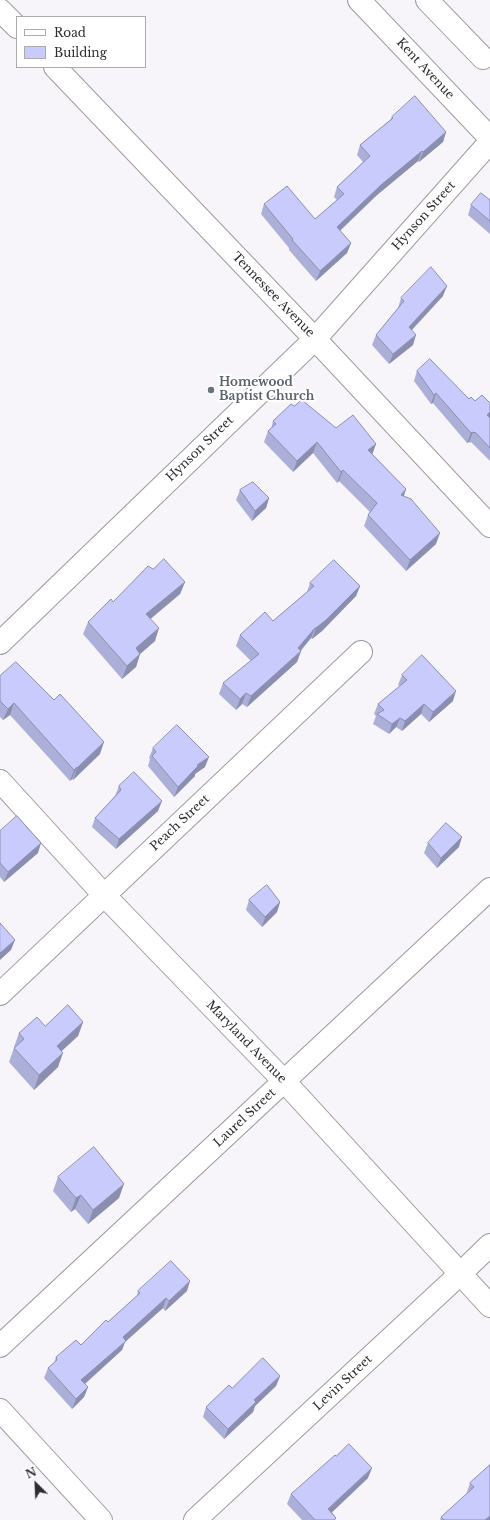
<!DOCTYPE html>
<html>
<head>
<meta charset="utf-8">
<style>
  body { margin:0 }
  #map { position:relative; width:490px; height:1520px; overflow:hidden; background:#f7f5fa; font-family:"Libre Baskerville",serif }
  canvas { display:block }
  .legend { position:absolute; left:16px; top:16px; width:130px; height:52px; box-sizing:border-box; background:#fff; border:1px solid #ababab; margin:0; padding:5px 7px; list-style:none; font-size:12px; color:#2d2c2e }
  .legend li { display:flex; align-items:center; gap:8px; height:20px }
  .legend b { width:20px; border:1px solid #ababab }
  .north { position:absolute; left:16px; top:1464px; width:40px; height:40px; -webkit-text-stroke:3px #fff; paint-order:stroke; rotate:336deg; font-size:11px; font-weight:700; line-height:16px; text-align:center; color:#2d2c2e }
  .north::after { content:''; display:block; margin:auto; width:14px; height:18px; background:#2d2c2e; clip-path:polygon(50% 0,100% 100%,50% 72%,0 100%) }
</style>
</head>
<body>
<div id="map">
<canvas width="490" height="1520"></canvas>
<ul class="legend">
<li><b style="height:5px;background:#fff"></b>Road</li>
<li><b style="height:11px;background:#c8cbfb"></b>Building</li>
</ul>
<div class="north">N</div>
</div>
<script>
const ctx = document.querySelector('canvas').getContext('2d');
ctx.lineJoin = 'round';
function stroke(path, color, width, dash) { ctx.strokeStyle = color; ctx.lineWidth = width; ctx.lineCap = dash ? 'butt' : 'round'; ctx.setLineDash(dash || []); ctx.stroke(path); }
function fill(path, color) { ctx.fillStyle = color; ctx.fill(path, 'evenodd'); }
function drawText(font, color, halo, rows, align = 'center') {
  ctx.font = font + ' "Libre Baskerville",serif'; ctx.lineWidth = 4; ctx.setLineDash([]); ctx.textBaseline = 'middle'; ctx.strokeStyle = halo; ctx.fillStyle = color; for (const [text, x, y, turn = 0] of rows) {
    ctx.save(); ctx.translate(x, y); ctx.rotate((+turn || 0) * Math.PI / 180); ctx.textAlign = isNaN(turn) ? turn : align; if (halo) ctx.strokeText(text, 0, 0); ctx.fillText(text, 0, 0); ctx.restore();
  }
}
const minor = new Path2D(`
  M359 0 490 138
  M427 0 483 58
  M0 10 17 27
  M55 67 315 339 490 526
  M0 643 315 339 490 142
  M0 781 104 895 284 1081 490 1306
  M0 994 361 652
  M0 1346 490 889
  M0 1410 101 1520
  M195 1520 460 1274 490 1245`);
stroke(minor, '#9d9ba1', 24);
stroke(minor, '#fff', 22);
fill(new Path2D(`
  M392 117 446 132 443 142 419 162 418 161 377 195 340 231 351 243 347 253 316 281 289 250V248L261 214 264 204 315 219 337 200 334 197 337 187 363 162 357 155 360 145 390 120Z
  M490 200V234L468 215 471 205Z
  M443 296 412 330 413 345 389 364 372 345 376 335 398 308 401 298Z
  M417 371 469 399 490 403V461L471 442 470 443 469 442 467 443 433 403 431 404 414 381Z
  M294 406 336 428 376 444 372 454 406 489 404 496 436 544 406 571 364 526 368 515 370 512 339 481 337 483 313 453 293 472 264 442 268 431 271 429 273 421Z
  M240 490 269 498 266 508 252 521 236 500Z
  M153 569 185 582 180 594 150 619 155 641 140 654 136 667 122 679 83 634 88 622Z
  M310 583 360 586 356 596 322 631 312 639 311 638 301 651 297 662 247 707 242 704 236 710 219 694 223 683 251 661 236 646 240 635 273 621 307 592Z
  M402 675 453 701 429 722 421 714 402 731 396 727 389 734 373 724 376 716 374 714 378 704 400 686 398 685Z
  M0 676 100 754 73 780 72 779 70 781 10 715 3 720 0 717Z
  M153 748 205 767 195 774V776L174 797 148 766 150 759 149 758Z
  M119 786 158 811 116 849 92 827 95 818 115 796Z
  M0 831 38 853 4 882 0 877Z
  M428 843 459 847 437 868 424 853Z
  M249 900 280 902 277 912 262 927 246 910Z
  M83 1022 78 1036 61 1051 58 1067 34 1090 9 1062 14 1048V1047L19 1033 45 1026Z
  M58 1177 119 1198 88 1224 75 1209 71 1212 53 1191Z
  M138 1291H187L165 1311 163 1308 125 1342 122 1350 85 1384 88 1387 84 1397 72 1409 44 1378 48 1368 54 1363 56 1357 81 1345 108 1322 137 1296Z
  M280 1376 276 1386 255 1406 253 1412 224 1439 203 1417 206 1407 232 1388Z
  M336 1456 368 1478 332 1512 336 1518 335 1520H302L287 1504 291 1494Z
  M490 1465V1520L466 1495 470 1483Z
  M441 1517 444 1520H440Z`), '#acafd8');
fill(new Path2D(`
  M446 132 443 142 419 162 423 152Z
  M422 151 418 161 377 195 333 237 337 227 381 185Z
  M351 243 347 253 316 281 320 271Z
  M447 286 443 296 405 337 409 327Z
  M416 335 413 345 389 364 393 354Z
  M436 393 433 403 431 404 434 395Z
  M490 412V419L487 415Z
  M473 432 469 442 467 443 471 433Z
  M317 442 313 453 293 472 297 461Z
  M376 444 372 455 368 450Z
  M343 470 339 481 337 483 341 472Z
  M406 489 402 501 401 495Z
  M269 498 266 508 252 521 255 511Z
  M440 533 436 544 406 571 410 560Z
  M185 582 180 594 141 627 146 614Z
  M360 586 356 596 322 631 312 639 316 628Z
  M159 628 155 641 132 661 136 648Z
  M315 628 311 638 298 653 301 651 297 662 247 707 251 696 298 648Z
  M140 654 136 667 122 679 127 666Z
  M456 691 453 701 429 722 433 712Z
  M246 693 242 704 236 710 240 699Z
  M14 703 10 715 3 720 8 709Z
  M424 704 421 714 402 731 405 721Z
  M400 718 396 727 389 734 392 724Z
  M104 742 100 754 73 780 77 768Z
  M209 757 205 767 195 774V776L174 797 178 787 197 765Z
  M77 767 72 779 70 781 74 770Z
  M162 801 158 811 116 849 119 839Z
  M462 837 459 847 437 868 441 858Z
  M41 843 38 853 4 882 8 872Z
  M280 902 277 912 262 927 265 917Z
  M15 940 11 950 0 960V953Z
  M83 1022 78 1036 52 1060 57 1046Z
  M63 1053 58 1067 34 1090 39 1075Z
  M124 1184 119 1198 88 1224 93 1210Z
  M81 1195 75 1209 71 1212 76 1198Z
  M190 1281 187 1291 165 1311 169 1301Z
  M166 1298 163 1308 125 1342 122 1350 78 1390 81 1380 123 1337Z
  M280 1376 276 1386 255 1406 253 1412 224 1439 228 1429 254 1400Z
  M88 1387 84 1397 72 1409 76 1399Z
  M372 1468 368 1478 325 1519 328 1509Z
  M490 1516V1520H485Z`), '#8c8eb0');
const building = new Path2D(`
  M415 96 446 132 423 152 422 151 381 185 337 227 351 243 320 271 292 240 293 239 264 204 287 186 315 219 344 194 337 187 370 156 360 145 393 118 392 117Z
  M481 193 490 200V221L471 205Z
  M431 267 447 286 409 327 416 335 393 354 376 335 404 301 401 298Z
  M430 359 469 399 471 397 475 401 482 395 490 403V412L487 415 490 418V448L475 432 474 433 473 432 471 433 436 393 434 395 417 371Z
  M302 400 336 428 353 415 376 444 368 450 406 489 401 495 411 499 440 533 410 560 368 515 377 503 343 470 341 472 317 442 297 461 268 431 276 424 273 421 291 404 294 406Z
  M253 482 269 498 255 511 240 490Z
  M164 559 185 582 146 614 159 628 136 648 140 654 127 666 88 622 111 599 113 602 148 566 153 569Z
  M334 560 360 586 326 620 316 628H315L298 648 301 651 251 696 246 693 240 699 223 683 259 654 240 635 265 612 273 621 314 586 310 583Z
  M422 655 456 691 433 712 424 704 405 721 400 718 392 724 377 714 384 710 378 704 407 680 402 675Z
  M16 662 54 700 60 694 104 742 77 768V767L74 770 14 703 8 709 0 701V676Z
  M177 725 209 757 197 765 198 766 178 787 152 756 156 752 153 748Z
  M134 772 162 801 119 839 95 818 121 790 119 786Z
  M17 816 41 843 8 872 0 863V831Z
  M446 823 462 837 441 858 428 843Z
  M267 885 280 902 265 917 249 900Z
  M0 923 15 940 0 953Z
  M68 1005 83 1022 57 1046 63 1053 39 1075 14 1048 24 1039 19 1033 37 1017 45 1026Z
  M94 1147 124 1184 93 1210 81 1195 76 1198 58 1177Z
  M171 1261 190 1281 169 1301 166 1298 123 1337 126 1341 81 1380 88 1387 76 1399 48 1368 57 1360 56 1357 76 1340 81 1345 106 1320 108 1322 140 1293 138 1291Z
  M263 1358 280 1376 254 1400 256 1402 228 1429 206 1407 229 1385 232 1388Z
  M349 1444 372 1468 328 1509 336 1518 334 1520H315L291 1494 335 1455 336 1456Z
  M490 1465V1516L485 1520H444L441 1517 474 1487 470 1483Z`);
fill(building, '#c8cbfb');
stroke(building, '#8c8eb0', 1);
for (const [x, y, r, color] of [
  [211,390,4,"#6b7280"]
]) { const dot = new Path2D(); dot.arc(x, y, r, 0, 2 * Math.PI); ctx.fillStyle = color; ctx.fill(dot); stroke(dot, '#fff', 1.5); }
drawText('12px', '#2d2c2e', '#fff', [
  ["Kent Avenue",425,69,47],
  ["Hynson Street",424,216,-48],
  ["Tennessee Avenue",273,295,46],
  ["Hynson Street",200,449,-44],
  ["Peach Street",180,823,-43],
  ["Maryland Avenue",246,1042,46],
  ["Laurel Street",245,1118,-43],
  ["Levin Street",343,1383,-43]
]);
drawText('bold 12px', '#5b616d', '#fff', [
  ["Homewood",219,383],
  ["Baptist Church",219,397]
], 'left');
</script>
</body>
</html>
